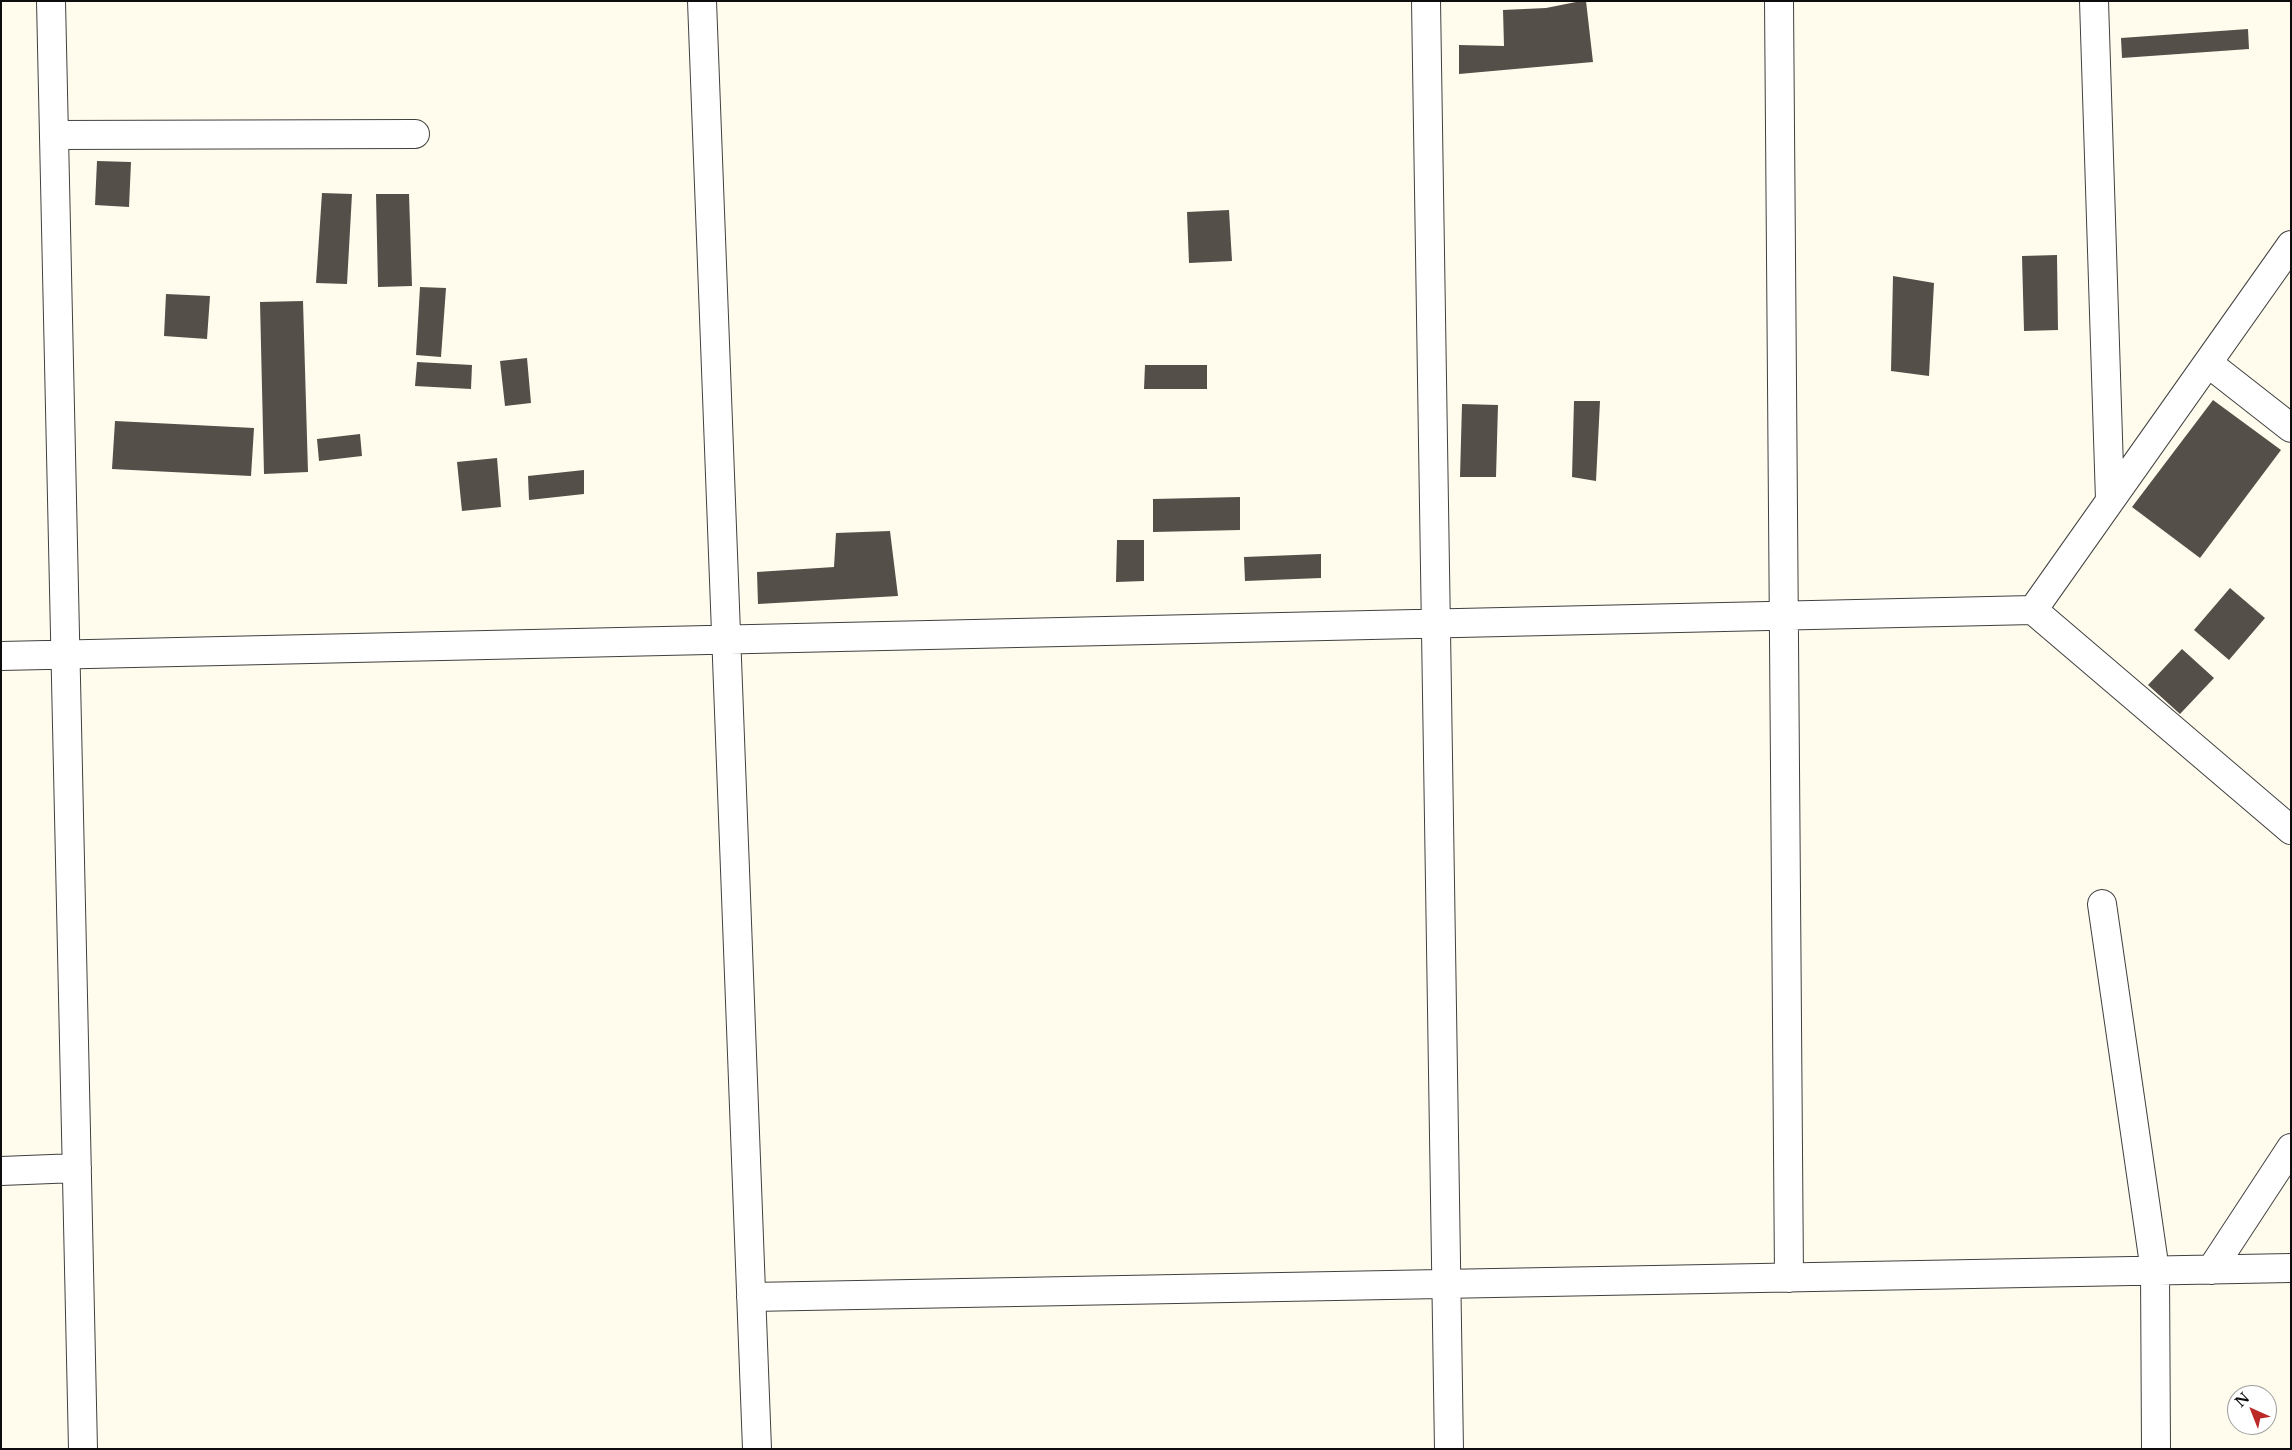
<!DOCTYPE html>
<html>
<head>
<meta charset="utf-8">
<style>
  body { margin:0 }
  #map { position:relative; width:2292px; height:1450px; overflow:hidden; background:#fffced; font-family:"Libre Baskerville",serif }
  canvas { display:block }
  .frame { position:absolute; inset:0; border:2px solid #0d0d0d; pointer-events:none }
  .north { position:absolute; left:2227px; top:1385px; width:50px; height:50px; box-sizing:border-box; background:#fff; border:1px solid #9e9e9e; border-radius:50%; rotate:316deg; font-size:14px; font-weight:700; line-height:20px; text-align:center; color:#0d0d0d }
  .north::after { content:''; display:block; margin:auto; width:18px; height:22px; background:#bb2a27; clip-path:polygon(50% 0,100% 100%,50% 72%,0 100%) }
</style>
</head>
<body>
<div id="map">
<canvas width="2292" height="1450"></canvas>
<div class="frame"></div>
<div class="north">N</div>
</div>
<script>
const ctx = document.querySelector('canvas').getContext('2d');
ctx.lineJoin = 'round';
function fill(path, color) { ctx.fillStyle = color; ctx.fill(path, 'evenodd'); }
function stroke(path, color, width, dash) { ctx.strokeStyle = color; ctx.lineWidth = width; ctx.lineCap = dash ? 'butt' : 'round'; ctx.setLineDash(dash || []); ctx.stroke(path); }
fill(new Path2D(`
  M1581 1H1586L1593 62 1459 74V45L1504 46 1503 10 1546 8Z
  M2248 29 2249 49 2122 58 2121 38Z
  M97 161 131 162 129 207 95 205Z
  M322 193 352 194 347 284 316 283Z
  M376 194H409L412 286 378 287Z
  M1229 210 1232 261 1189 263 1187 212Z
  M2057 255 2058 330 2024 331 2022 256Z
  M1893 276 1934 283 1929 376 1891 371Z
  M420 287 446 288 441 357 416 355Z
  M166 294 210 296 207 339 164 336Z
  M303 301 308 472 264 474 260 302Z
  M527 358 531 403 505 406 500 361Z
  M417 362 472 365 471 389 415 386Z
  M1145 365H1207V389H1144Z
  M2213 400 2281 450 2200 558 2132 507Z
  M1574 401H1600L1596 481 1572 477Z
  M1462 404 1498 405 1496 477H1460Z
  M115 421 254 428 251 476 112 469Z
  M360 434 362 456 319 461 317 439Z
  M497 458 501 507 462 511 457 462Z
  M584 470V494L529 500 528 476Z
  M1240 497V530L1153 532V499Z
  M890 531 898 596 758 604 757 572 834 567 836 533Z
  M1117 540H1144V581L1116 582Z
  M1321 554V578L1245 581 1244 557Z
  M2230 588 2265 618 2229 660 2194 630Z
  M2182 649 2214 678 2180 714 2148 685Z`), '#554f49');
const minor = new Path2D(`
  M51 1 83 1449
  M702 1 757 1449
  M1426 1 1449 1449
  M1779 1 1789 1278
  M2094 1 2110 500
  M54 135 415 134
  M2208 363 2291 428
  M2033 610 2291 245
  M1 656 2033 610 2291 830
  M2102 904 2155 1271 2156 1449
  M1 1171 77 1168
  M2211 1270 2291 1148
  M751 1297 2291 1268`);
stroke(minor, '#404040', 30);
stroke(minor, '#fff', 28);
</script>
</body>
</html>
